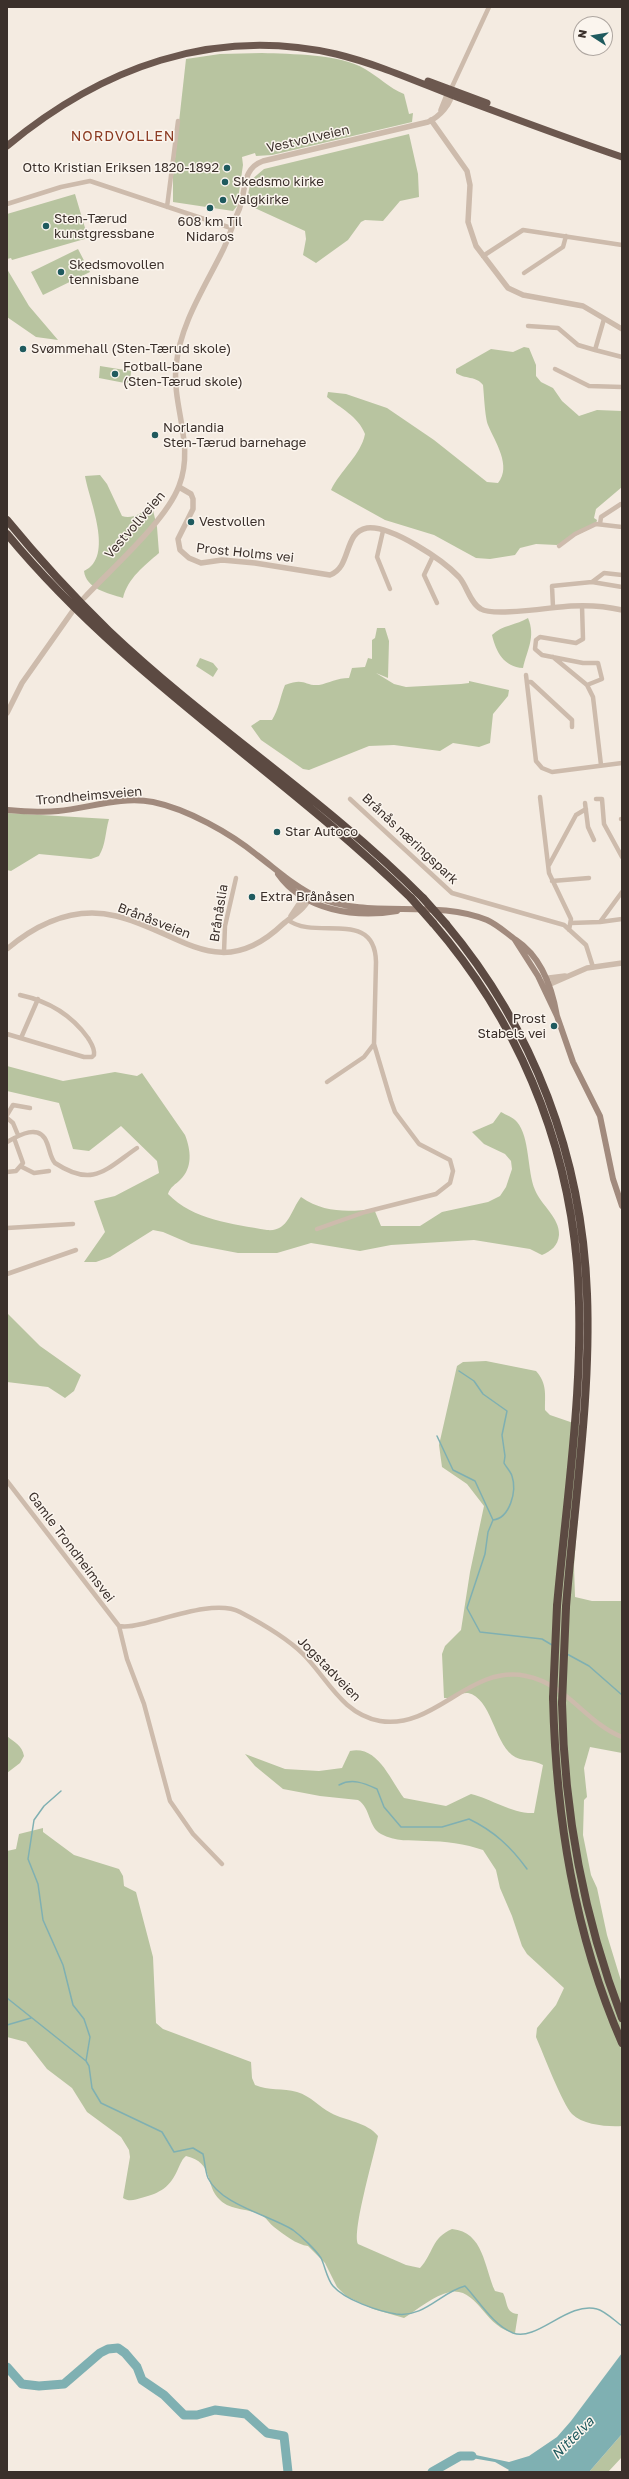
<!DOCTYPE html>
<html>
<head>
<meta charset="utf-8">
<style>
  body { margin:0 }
  #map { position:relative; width:629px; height:2479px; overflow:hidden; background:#f4ebe1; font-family:"Golos Text",sans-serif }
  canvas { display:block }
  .frame { position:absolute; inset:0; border:8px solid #3b302b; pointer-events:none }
  .north { position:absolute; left:573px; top:16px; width:40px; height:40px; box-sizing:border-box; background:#fbf5ee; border:1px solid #aea6a0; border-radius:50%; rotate:282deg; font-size:11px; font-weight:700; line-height:16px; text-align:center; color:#3b302b }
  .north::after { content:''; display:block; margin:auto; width:14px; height:18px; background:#1f5a5e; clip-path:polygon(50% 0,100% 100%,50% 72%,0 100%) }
</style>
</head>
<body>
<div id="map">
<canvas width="629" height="2479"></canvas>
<div class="frame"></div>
<div class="north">N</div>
</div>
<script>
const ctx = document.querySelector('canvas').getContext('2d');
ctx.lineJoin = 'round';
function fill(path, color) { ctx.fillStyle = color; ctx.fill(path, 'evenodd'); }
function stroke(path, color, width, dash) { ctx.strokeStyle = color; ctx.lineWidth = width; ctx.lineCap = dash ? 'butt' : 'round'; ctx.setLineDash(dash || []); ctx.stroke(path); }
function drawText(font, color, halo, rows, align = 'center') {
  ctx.font = font + ' "Golos Text",sans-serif'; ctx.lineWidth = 3; ctx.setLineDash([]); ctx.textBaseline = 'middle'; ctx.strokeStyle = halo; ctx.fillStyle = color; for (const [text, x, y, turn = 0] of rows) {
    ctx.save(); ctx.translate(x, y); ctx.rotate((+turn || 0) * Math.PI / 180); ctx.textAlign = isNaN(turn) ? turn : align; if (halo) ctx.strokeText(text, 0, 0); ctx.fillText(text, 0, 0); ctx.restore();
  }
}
fill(new Path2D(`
  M262 53C291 54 340 54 365 69 379 77 389 88 404 94L409 114 413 113 412 122 272 155 256 156 255 153 242 157 243 165 237 206 233 211 173 202V176L186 59 220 54Z
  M409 134 418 174 419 197 400 201 383 221 365 220 361 222 348 240 316 263 303 255 306 239 305 231 246 204 251 180 264 169Z
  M75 194 88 238 12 260 11 258 7 259V214Z
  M78 249 90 272 43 295 31 272Z
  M7 269 29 306 58 340 36 337 7 317Z
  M524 347 529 348 536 365V376L541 382 553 388 562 401 579 416 597 410 622 411V487L596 509 594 518 597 520 595 526 557 545 536 544 520 548 515 555 490 559 476 558 434 535 385 520 331 490C340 471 361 455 365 434 358 416 340 408 327 397L328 392 346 394 387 408 434 440 487 482 498 483C512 466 495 442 488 425 485 417 484 395 483 385 477 376 464 379 456 373V369L491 349 513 352Z
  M100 366 131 371 130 384 99 378Z
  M100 475 107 484 122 516C132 520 144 512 152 506L157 527 159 553C144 566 128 578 123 598 108 593 86 589 84 571 115 557 89 500 85 476Z
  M528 618C536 637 527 650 523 668 504 667 496 652 492 635 502 625 517 625 528 618Z
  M377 628H385L389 641 388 678 376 673 394 684 406 687 461 684 469 683V681L509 690 508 696 493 714 490 743 479 747 453 743 440 751 394 745 369 746 309 770 303 769 261 740 251 726 260 720H272C279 709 280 697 285 685 305 677 304 686 319 685 329 683 337 678 349 678L352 668 365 667 368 658 372 659V640L375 638Z
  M200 658 213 663 218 669 213 677 196 666Z
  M7 813 109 819C105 833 106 844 99 856L91 859 39 854 11 871 7 870Z
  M7 1066 63 1081 115 1072 137 1076 142 1073 185 1135C191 1150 193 1168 180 1180 176 1184 170 1187 168 1194 193 1220 233 1224 267 1230 288 1232 290 1212 301 1197 324 1213 348 1212 374 1209L381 1226H420L442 1212 488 1202 500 1196 506 1187 512 1169 511 1161 505 1154 484 1144 472 1132 493 1123 501 1112C506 1115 513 1117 517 1122 530 1137 527 1171 535 1190 541 1205 560 1218 559 1235 558 1246 551 1251 542 1255L530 1249 474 1240 391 1245 360 1251 311 1243 277 1253H238L191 1244 163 1232 153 1230 110 1257 96 1262H84L105 1232 94 1201 115 1196 159 1173 157 1161 121 1126 89 1151 73 1149 59 1103 7 1091Z
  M7 1313 40 1346 81 1375 74 1391 65 1398 48 1387 7 1382Z
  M486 1361 536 1371C547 1383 545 1394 545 1410L550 1415 585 1427 574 1566 575 1597 592 1601H622V1753L590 1747 584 1768 587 1797 584 1800 583 1835 591 1875 597 1888 607 1935 622 1984V2126C608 2127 583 2125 572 2114 562 2103 543 2053 536 2037L537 2028 556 2005 564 1988 527 1954 522 1946 512 1916 500 1888 496 1870 483 1850C466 1844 444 1841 426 1841 411 1840 395 1842 381 1834 368 1827 371 1808 358 1800L320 1796 283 1789 255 1766 245 1754 285 1769 319 1771 342 1768 350 1751C378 1745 390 1780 404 1798L446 1806 471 1794C492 1799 512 1814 534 1813L543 1765C533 1759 521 1762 512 1755 494 1741 491 1698 468 1693 461 1692 452 1699 444 1698L442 1654 445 1646 461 1630 470 1572 484 1506 467 1484 442 1467 439 1445 457 1366 463 1362Z
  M7 1736C15 1743 22 1745 24 1756L20 1763 7 1773Z
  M43 1828V1832L74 1855 119 1869 123 1876 124 1886 136 1892 153 1957 156 2023 163 2029 251 2062 252 2078 255 2085C268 2091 283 2088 297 2092 311 2096 319 2107 331 2113 346 2121 367 2122 378 2136 374 2156 352 2231 358 2244L406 2265 420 2268C434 2253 431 2238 452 2229 484 2232 484 2267 495 2291L503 2293C508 2302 505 2313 518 2314L515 2333C485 2329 478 2287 450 2292 434 2295 417 2310 404 2318L373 2309 346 2296 337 2287 325 2263 308 2246C297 2245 283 2234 274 2227 270 2224 267 2219 263 2216 250 2208 231 2211 220 2200 204 2185 215 2163 186 2156 182 2159 181 2163 178 2169 170 2187 161 2193 141 2198 135 2200 129 2202 123 2198L130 2157 129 2150 121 2137 87 2112 72 2088 47 2069 26 2042 7 2037V1851L16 1849 19 1834Z
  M622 2434V2457L608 2472H589Z`), '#b8c4a0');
fill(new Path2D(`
  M622 2353V2434L589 2472H507L509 2470 495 2462 460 2456 471 2454 509 2462 529 2456 557 2437 571 2421Z`), '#7fb0b2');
stroke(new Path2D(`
  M459 1371 474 1381 483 1394 507 1411 502 1435 505 1456 504 1463C506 1467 511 1472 512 1476 517 1491 510 1518 493 1520
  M437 1436 453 1470 475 1481 493 1520
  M493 1520 488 1532 485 1554 467 1608 480 1632 542 1639 552 1645
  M567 1654 589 1666 622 1695
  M339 1785C352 1778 364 1783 377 1789L384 1807 401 1827H442L469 1819C494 1831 511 1847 527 1869
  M61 1791 44 1806 34 1820 28 1859 38 1884 43 1920 63 1965 73 2005 84 2019 90 2037 86 2061
  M7 1998 86 2061 89 2066 92 2088 101 2103 162 2132 174 2152 193 2148 203 2154C205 2162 205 2171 208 2178 221 2205 269 2215 293 2230 301 2236 315 2249 321 2258 325 2266 327 2279 333 2286 345 2300 378 2311 396 2314 424 2318 441 2292 465 2286 479 2301 493 2325 513 2333 537 2342 568 2301 597 2309 605 2311 615 2321 622 2326
  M7 2025 31 2018`), '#7fb0b2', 1.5);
stroke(new Path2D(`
  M7 2367 22 2384 39 2386 64 2384 100 2353 108 2349 118 2348 125 2353 137 2367 142 2380 164 2395 184 2415H197L215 2410 246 2414 267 2433 284 2436 288 2472
  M432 2472 460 2456H472`), '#7fb0b2', 9);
stroke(new Path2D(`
  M451 89 489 7
  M7 204 61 187 90 181 231 228
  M167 207 178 121
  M483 256 523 230 622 245
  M524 273 563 247 566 236
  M528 326 558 328 578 345 595 350 604 319
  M595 350 622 357
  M555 369 589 386 622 387
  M600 524 601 517 621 504
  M383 531 377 557 390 589
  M559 546 575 534 596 524 622 527
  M433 556 424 575 437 603
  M592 582 604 573 622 575
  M553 607 552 586 592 582 622 587
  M553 657 587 685 602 679 598 663H583L542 655 535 649 536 640 540 637 576 643 583 639 582 606
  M526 675 536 761 542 768 552 772 622 763
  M527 682H531L572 720V727
  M587 685 593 697 601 765
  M540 797 549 873 571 919 569 930
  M350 799 452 893 564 925 586 945 593 967
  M596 799H602L604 824 622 857
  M585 803 588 827 594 840
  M621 819H622
  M549 865 576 815 586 809
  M552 881 589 878
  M288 920C316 941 375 908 376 962L374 1044 391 1101 395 1112 419 1144 450 1160 453 1171 450 1183 436 1194 365 1212 317 1229
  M600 922 622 919
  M571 923 600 922 622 892
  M224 952 225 926 236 878
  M7 1034 84 1057H92L94 1055C95 1048 91 1043 88 1038 71 1014 48 1001 20 995
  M21 1038 38 999
  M327 1082 364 1057 374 1044
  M7 1115 13 1105 30 1108
  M7 1118 13 1123 18 1135
  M7 1142C19 1135 40 1123 47 1143 50 1150 50 1157 55 1163 93 1188 105 1170 137 1148
  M22 1167 34 1173 49 1171
  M7 1172 16 1171 23 1163 14 1138
  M7 1228 73 1224
  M7 1274 76 1250
  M7 1481 119 1626 127 1659 144 1704 170 1801 193 1834 222 1864
  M119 1626C128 1628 137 1625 146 1623 171 1617 217 1600 240 1612 261 1623 286 1637 303 1654 328 1679 342 1714 380 1721 435 1730 470 1664 526 1676 567 1684 586 1723 622 1737`), '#cdbbac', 4.5);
stroke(new Path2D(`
  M441 110 449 90
  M431 120 467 171 470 185 468 222 476 246 508 288 523 295 583 306 622 329
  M179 487 191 494 193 499V509L178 539 180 550 189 558 201 563 222 560 255 563 330 575C352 567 343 532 367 528 391 525 443 560 459 577 467 586 470 603 481 609 494 617 552 607 571 606 588 605 605 606 622 610
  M84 598C111 569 166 521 179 486 195 445 172 407 176 366 180 325 203 290 221 254 228 241 232 226 238 212 247 194 240 169 263 161L428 122C439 117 452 104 452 91
  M7 713 22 683 72 612
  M291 916 305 895
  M7 949C38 923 75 906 116 916 180 931 219 985 283 924 292 916 306 909 310 896
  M565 976 549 978 542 984 548 985 587 968 622 963`), '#cdbbac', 5.5);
stroke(new Path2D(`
  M7 810C24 811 41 813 58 811 89 808 121 796 153 802 187 809 230 833 257 855 277 870 295 887 317 897 370 920 434 898 487 920 498 925 506 933 516 940 540 956 552 987 557 1016
  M278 874C304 911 356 918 397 911
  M515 940 538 976 557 1016 573 1062 600 1116 613 1179 622 1206`), '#a18a7d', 6);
stroke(new Path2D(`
  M428 81 487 103
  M7 146C101 68 213 26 336 54 377 64 415 81 454 96 510 117 566 138 622 157`), '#6c584f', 7);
stroke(new Path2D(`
  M7 520C39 559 73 596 109 631 209 726 326 800 423 898
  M7 534C125 677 280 770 411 898
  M433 923C516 1019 566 1136 577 1263 586 1376 567 1493 557 1606
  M446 924C534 1029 582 1157 587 1294 591 1398 574 1504 566 1607
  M553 1698C556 1817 574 1933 622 2043
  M562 1703C564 1812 583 1916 622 2018`), '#5c4a42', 8);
stroke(new Path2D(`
  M411 898 433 923
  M423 898 446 924
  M553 1698 557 1606
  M562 1703 566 1607`), '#5c4a42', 8);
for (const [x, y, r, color] of [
  [227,168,4,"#1f5a5e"],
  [225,182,4,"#1f5a5e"],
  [223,200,4,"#1f5a5e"],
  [210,208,4,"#1f5a5e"],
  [46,226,4,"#1f5a5e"],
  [61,272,4,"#1f5a5e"],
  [23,349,4,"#1f5a5e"],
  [115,374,4,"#1f5a5e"],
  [155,435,4,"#1f5a5e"],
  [191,522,4,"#1f5a5e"],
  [277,832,4,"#1f5a5e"],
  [252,897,4,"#1f5a5e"],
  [554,1026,4,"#1f5a5e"]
]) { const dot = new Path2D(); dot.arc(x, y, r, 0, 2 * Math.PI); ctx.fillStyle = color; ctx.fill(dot); stroke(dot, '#fbf5ee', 1.5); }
drawText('13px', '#3b302b', '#fbf5ee', [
  ["Vestvollveien",308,139,-13],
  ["Vestvollveien",135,525,-49],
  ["Prost Holms vei",245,553,6],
  ["Trondheimsveien",89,796,-5],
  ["Brånås næringspark",410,839,43],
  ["Brånåslia",219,913,-81],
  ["Brånåsveien",154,921,21],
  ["Gamle Trondheimsvei",71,1547,53],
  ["Jogstadveien",329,1669,46]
]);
drawText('13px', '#3b302b', '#fbf5ee', [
  ["Otto Kristian Eriksen 1820-1892",219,168,"right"],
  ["Skedsmo kirke",233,182],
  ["Valgkirke",231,200],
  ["Sten-Tærud",54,219],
  ["kunstgressbane",54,234],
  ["608 km Til",210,222,"center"],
  ["Nidaros",210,237,"center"],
  ["Skedsmovollen",69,265],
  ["tennisbane",69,280],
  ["Svømmehall (Sten-Tærud skole)",31,349],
  ["Fotball-bane",123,367],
  ["(Sten-Tærud skole)",123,382],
  ["Norlandia",163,428],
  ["Sten-Tærud barnehage",163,443],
  ["Vestvollen",199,522],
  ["Star Autoco",285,832],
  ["Extra Brånåsen",260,897],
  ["Prost",546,1019,"right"],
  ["Stabels vei",546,1034,"right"]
], 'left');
ctx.letterSpacing = '1px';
drawText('14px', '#8c3b22', '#fbf5ee', [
  ["NORDVOLLEN",123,137]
]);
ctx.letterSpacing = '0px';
drawText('italic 14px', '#1f5a5e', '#fbf5ee', [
  ["Nittelva",573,2438,-45]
]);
</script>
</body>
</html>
